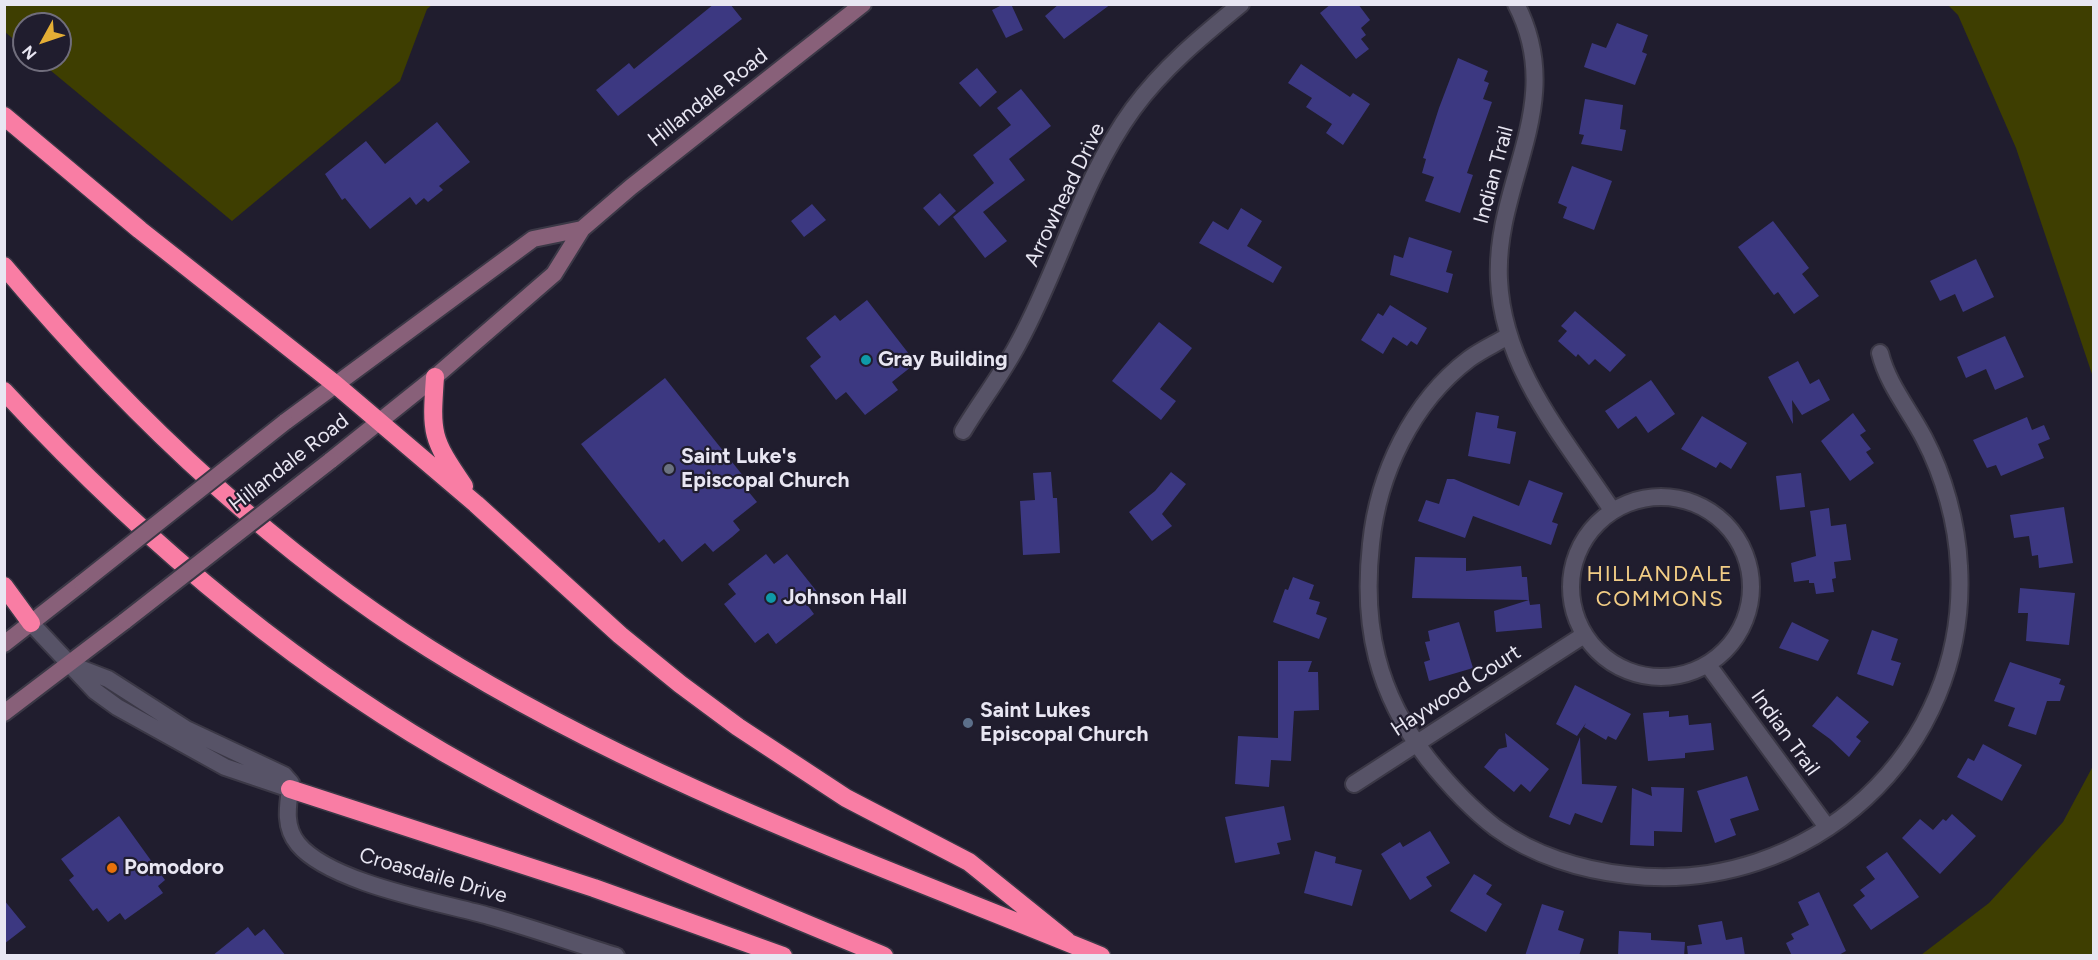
<!DOCTYPE html>
<html>
<head>
<meta charset="utf-8">
<style>
  body { margin:0 }
  #map { position:relative; width:2098px; height:960px; overflow:hidden; background:#201d2e; font-family:Figtree,sans-serif }
  canvas { display:block }
  .frame { position:absolute; inset:0; border:6px solid #e8e6f2; pointer-events:none }
  .north { position:absolute; left:12px; top:12px; width:60px; height:60px; box-sizing:border-box; background:#201d2e; border:2px solid #706d7c; border-radius:50%; rotate:230deg; font-size:16px; font-weight:700; line-height:24px; text-align:center; color:#e8e6f2 }
  .north::after { content:''; display:block; margin:auto; width:21px; height:27px; background:#e4ae35; clip-path:polygon(50% 0,100% 100%,50% 72%,0 100%) }
</style>
</head>
<body>
<div id="map">
<canvas width="2098" height="960"></canvas>
<div class="frame"></div>
<div class="north">N</div>
</div>
<script>
const ctx = document.querySelector('canvas').getContext('2d');
ctx.lineJoin = 'round';
function fill(path, color) { ctx.fillStyle = color; ctx.fill(path, 'evenodd'); }
function stroke(path, color, width, dash) { ctx.strokeStyle = color; ctx.lineWidth = width; ctx.lineCap = dash ? 'butt' : 'round'; ctx.setLineDash(dash || []); ctx.stroke(path); }
function drawText(font, color, halo, rows, align = 'center') {
  ctx.font = font + ' Figtree,sans-serif'; ctx.lineWidth = 4.5; ctx.setLineDash([]); ctx.textBaseline = 'middle'; ctx.strokeStyle = halo; ctx.fillStyle = color; for (const [text, x, y, turn = 0] of rows) {
    ctx.save(); ctx.translate(x, y); ctx.rotate((+turn || 0) * Math.PI / 180); ctx.textAlign = isNaN(turn) ? turn : align; if (halo) ctx.strokeText(text, 0, 0); ctx.fillText(text, 0, 0); ctx.restore();
  }
}
fill(new Path2D(`
  M4 5 5 4 432 5 427 9 400 81 232 221 38 60H60V24H24V48L5 32Z
  M1948 5H2093V377L2016 148 1958 15Z
  M2093 766V955H1921L1989 903 2063 822Z`), '#3e3e01');
fill(new Path2D(`
  M714 4H730L742 19 618 116 596 90 629 63 634 69Z
  M1004 4H1011L1023 30 1006 38 992 10Z
  M1059 4H1111L1064 39 1045 16Z
  M1331 4H1358L1370 20 1361 28 1366 35 1361 39 1369 49 1356 59 1320 13Z
  M1617 23 1648 35 1642 52 1647 54 1635 85 1584 67 1592 43 1606 48Z
  M1458 58 1488 71 1484 81 1489 83 1483 99 1492 102 1467 173 1473 175 1460 213 1425 201 1434 177 1422 173 1426 159 1423 158 1439 108Z
  M1301 64 1350 97 1353 93 1370 104 1343 145 1326 133 1332 124 1306 107 1312 98 1288 83Z
  M977 68 997 92 980 107 959 83Z
  M1021 89 1051 126 1009 159 1025 180 983 212 1007 241 985 258 953 217 994 183 973 155 1011 125 997 108Z
  M1585 99 1623 105 1620 129 1626 130 1622 151 1581 144 1584 135 1579 134Z
  M437 122 470 162 439 186 443 190 428 202 424 198 416 205 410 197 370 229 345 198 342 200 325 174 366 141 385 164Z
  M1572 166 1612 181 1594 230 1563 218 1567 207 1558 203Z
  M940 193 956 211 939 226 923 208Z
  M812 204 826 220 804 237 791 221Z
  M1241 208 1262 221 1247 246 1282 267 1273 283 1199 243 1213 221 1228 230Z
  M1773 221 1809 268 1802 274 1819 296 1794 314 1778 292 1774 295 1738 247Z
  M1409 237 1452 251 1446 272 1453 274 1448 293 1390 275 1394 255 1403 258Z
  M1976 259 1994 297 1963 312 1955 294 1940 301 1930 281Z
  M867 300 916 363 892 382 898 390 865 415 846 392 836 400 810 366 821 357 806 338 835 315 840 321Z
  M1390 305 1427 328 1417 345 1411 341 1407 346 1393 337 1383 354 1361 340 1378 313 1383 316Z
  M1575 311 1626 355 1610 372 1595 359 1589 365 1578 354 1576 357 1558 341 1567 331 1561 326Z
  M1159 322 1192 348 1160 389 1176 401 1161 420 1112 381Z
  M2005 336 2024 377 1995 390 1986 369 1966 378 1957 357Z
  M1798 361 1810 384 1819 379 1830 400 1802 415 1792 400 1793 424 1768 377Z
  M665 378 744 477 739 480 757 502 733 521 740 530 732 537 713 552 705 543 682 562 664 539 659 543 581 444Z
  M1651 380 1675 414 1648 433 1636 416 1618 429 1605 411Z
  M1476 412 1499 416 1497 428 1516 432 1510 464 1468 456Z
  M1853 413 1866 431 1860 435 1871 449 1866 452 1874 463 1850 481 1821 441Z
  M1702 416 1747 443 1731 469 1720 462 1716 468 1681 449Z
  M2027 417 2032 430 2044 425 2050 439 2038 444 2044 458 2001 476 1996 465 1987 468 1973 440Z
  M1051 472 1053 498H1057L1060 553 1023 555 1020 501 1035 500 1033 473Z
  M1171 472 1186 484 1162 514 1172 526 1152 541 1129 512 1155 491Z
  M1801 473 1805 507 1780 510 1776 476Z
  M1447 479H1454L1519 506 1529 480 1563 493 1552 522 1558 524 1551 545 1473 516 1465 538 1418 521 1426 500 1439 504Z
  M2064 507 2073 563 2039 568 2038 555 2032 556 2029 536 2014 538 2010 515Z
  M1829 508 1831 526 1846 524 1851 560 1834 562 1836 578 1832 579 1834 592 1816 594 1814 583H1809V580L1794 582 1791 563 1816 556 1810 511Z
  M766 554 774 564 787 554 818 593 806 603 814 614 776 644 768 633 755 643 724 604 736 594 728 584Z
  M1415 557 1466 558V571L1521 566 1522 577H1527L1529 600 1412 598Z
  M1293 577 1314 585 1309 599 1320 602 1316 614 1327 618 1319 639 1273 622 1285 589 1288 590Z
  M2020 588 2075 593 2069 645 2026 641 2028 613H2018Z
  M1529 600 1530 605 1540 604 1542 628 1496 632 1494 611Z
  M1459 622 1473 668 1429 681 1424 662 1430 660 1425 642 1430 641 1428 631Z
  M1792 622 1829 640 1818 661 1779 648Z
  M1872 630 1898 639 1891 660 1901 663 1893 686 1857 674Z
  M1278 661H1312L1308 672H1318L1319 710 1294 711 1291 761 1271 760 1269 787 1235 784 1238 736 1278 738Z
  M2010 662 2061 679 2059 684 2065 686 2060 701H2047L2036 735 2008 726 2015 708 1994 701Z
  M1575 685 1631 714 1616 740 1608 736 1606 740 1584 727 1586 723 1577 736 1556 724Z
  M1837 696 1869 722 1856 737 1861 741 1849 757 1830 739 1812 726Z
  M1669 711V717L1688 715 1689 725 1711 723 1714 750 1685 753V758L1648 761 1643 713Z
  M1505 733 1549 769 1530 792 1521 784 1514 792 1484 767 1499 749 1507 747Z
  M1580 737 1582 784 1617 786 1602 823 1575 813 1570 825 1549 817Z
  M1983 744 2022 765 2002 801 1957 777 1968 758 1974 761Z
  M1747 776 1759 810 1730 819 1736 835 1715 843 1697 791Z
  M1651 787 1684 788 1682 832 1654 831V846L1630 845 1632 788 1652 796Z
  M1284 806 1291 840 1277 843 1280 854 1235 863 1225 817Z
  M1952 814 1976 836 1940 874 1902 838 1920 819 1933 830 1943 819 1946 821Z
  M119 816 165 880 158 886 163 893 125 920 120 913 108 922 97 908 93 911 69 880 74 876 61 859Z
  M1430 831 1450 863 1426 877 1432 886 1410 900 1381 854 1400 842 1403 847Z
  M1315 851 1336 857 1335 863 1362 870 1352 906 1304 893Z
  M1887 852 1919 897 1871 930 1853 905 1865 896 1860 890 1875 879 1866 867Z
  M1474 874 1492 885 1486 894 1502 904 1486 932 1450 911Z
  M1819 892 1846 951 1837 956H1792L1786 943 1794 939 1791 934 1809 925 1798 902Z
  M4 900 26 927 4 944Z
  M1542 904 1564 911 1558 930 1584 939 1579 956H1525Z
  M1722 921 1726 940 1742 937 1745 956H1688L1687 946 1702 944 1698 925Z
  M248 927 255 936 264 929 286 956H212Z
  M1619 931 1651 933V940L1685 942 1684 956H1618Z`), '#3c3881');
const minor = new Path2D(`
  M1516 4C1568 104 1494 182 1499 280 1503 369 1565 439 1612 510
  M1508 336C1495 344 1481 350 1469 359 1412 402 1378 474 1371 544 1362 626 1377 693 1428 759 1448 784 1470 808 1496 828 1533 855 1581 870 1627 875 1809 897 1970 751 1959 566 1957 523 1944 476 1924 438 1909 409 1888 385 1880 353
  M963 431C981 401 1003 373 1019 342 1060 267 1082 179 1133 109 1163 68 1202 36 1241 4
  M1571 587a90 90 0 1 1 180 0a90 90 0 1 1-180 0Z
  M1708 665 1827 827
  M1354 784 1584 635`);
const tertiary = new Path2D(`
  M31 623 95 691 117 707 225 767 290 789
  M69 664 108 679 186 729 284 775 291 783C288 804 283 826 298 844 330 883 439 902 489 916 532 928 574 943 616 956`);
const secondary = new Path2D(`
  M285 422 533 239 582 229
  M330 461 435 377 554 274 582 229 631 187 863 4
  M4 644 82 583
  M4 713 125 621`);
const motorway = new Path2D(`
  M4 116 140 230 335 384 476 504 620 635 680 684 738 727 846 798 969 862 1067 941
  M4 266C128 413 267 546 430 649 638 780 874 863 1101 956
  M435 377C431 434 431 438 464 486
  M4 391C141 539 296 671 473 769 605 842 745 898 884 956
  M4 586 31 623
  M290 789 594 888 783 956`);
stroke(minor, '#3b3846', 20);
stroke(tertiary, '#3b3846', 20);
stroke(secondary, '#3b3846', 20);
stroke(motorway, '#3b3846', 21);
stroke(minor, '#575367', 16);
stroke(tertiary, '#575367', 16);
stroke(secondary, '#886079', 16);
stroke(motorway, '#f97da4', 18);
const secondaryBridge = new Path2D(`
  M82 583 285 422
  M125 621 330 461`);
stroke(secondaryBridge, '#3b3846', 20, []);
stroke(secondaryBridge, '#886079', 16);
for (const [x, y, r, color] of [
  [866,360,6,"#0f9aa8"],
  [669,469,6,"#6b7280"],
  [771,598,6,"#0f9aa8"],
  [968,723,6,"#5c6f8a"],
  [112,868,6,"#e8710a"]
]) { const dot = new Path2D(); dot.arc(x, y, r, 0, 2 * Math.PI); ctx.fillStyle = color; ctx.fill(dot); stroke(dot, '#201d2e', 2); }
drawText('21px', '#e8e6f2', '#201d2e', [
  ["Hillandale Road",708,98,-38],
  ["Indian Trail",1494,175,-75],
  ["Arrowhead Drive",1065,195,-64],
  ["Hillandale Road",289,463,-38],
  ["Haywood Court",1456,691,-33],
  ["Indian Trail",1785,733,54],
  ["Croasdaile Drive",433,876,16]
]);
drawText('bold 21px', '#e8e6f2', '#201d2e', [
  ["Gray Building",878,360],
  ["Saint Luke's",681,457],
  ["Episcopal Church",681,481],
  ["Johnson Hall",783,598],
  ["Saint Lukes",980,711],
  ["Episcopal Church",980,735],
  ["Pomodoro",124,868]
], 'left');
ctx.letterSpacing = '1.5px';
drawText('22px', '#f2cd85', '#201d2e', [
  ["HILLANDALE",1660,575],
  ["COMMONS",1660,600]
]);
ctx.letterSpacing = '0px';
</script>
</body>
</html>
